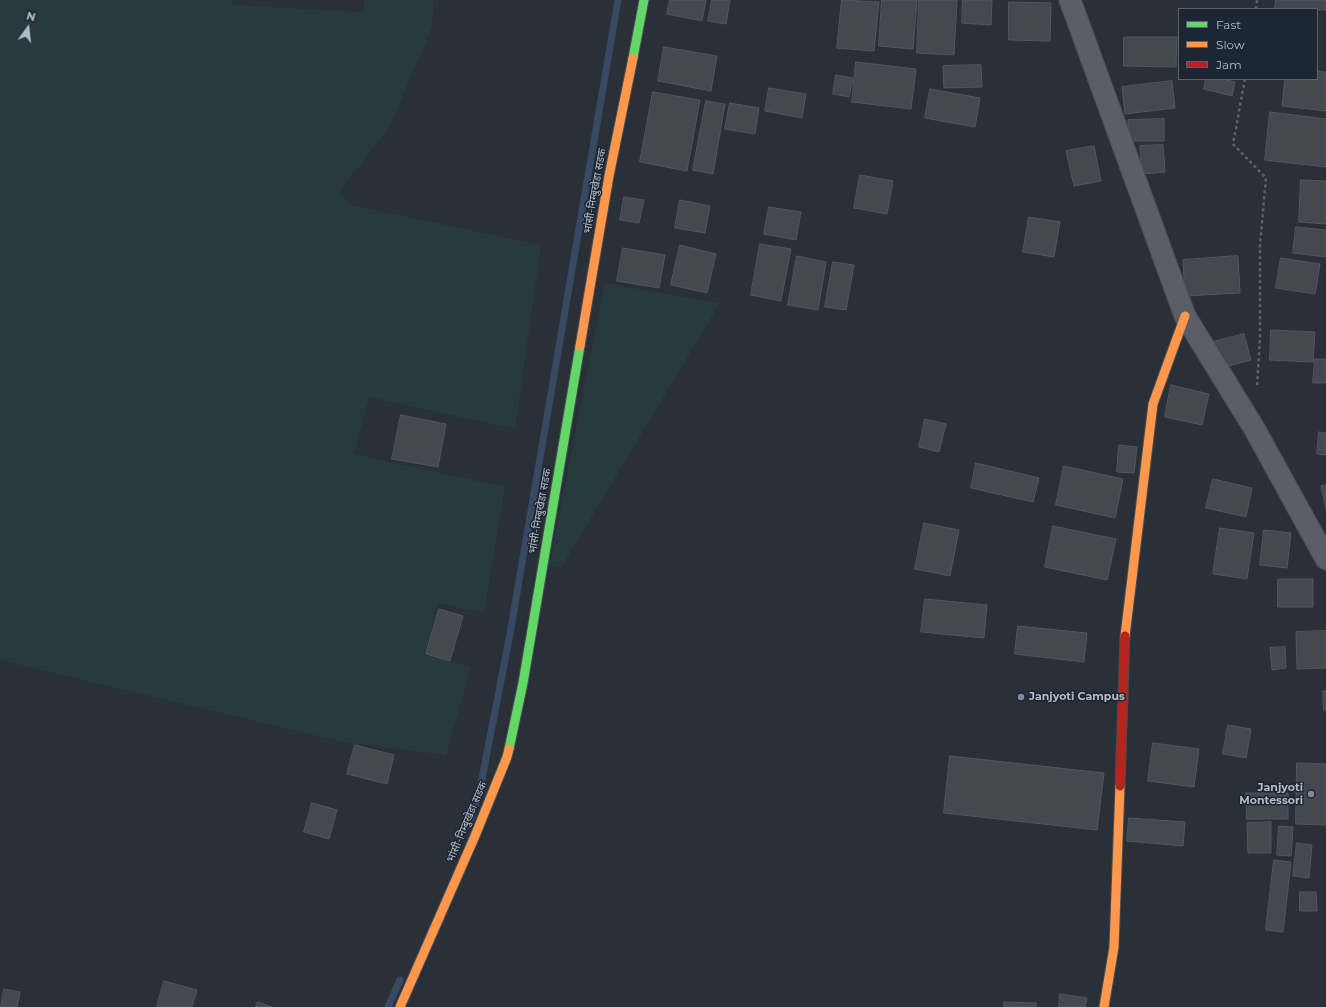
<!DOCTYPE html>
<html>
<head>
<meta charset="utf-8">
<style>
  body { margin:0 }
  #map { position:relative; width:1326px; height:1007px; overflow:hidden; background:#2a3038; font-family:Montserrat,sans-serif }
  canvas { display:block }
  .legend { position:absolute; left:1178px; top:8px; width:140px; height:72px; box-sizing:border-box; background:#1d2633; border:1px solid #59626f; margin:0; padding:5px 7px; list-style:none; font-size:12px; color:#b4bcc9 }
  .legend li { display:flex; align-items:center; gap:8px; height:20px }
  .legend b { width:20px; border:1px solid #59626f }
  .north { position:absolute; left:8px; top:8px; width:40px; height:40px; -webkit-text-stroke:3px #1d2633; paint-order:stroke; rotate:15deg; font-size:11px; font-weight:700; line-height:16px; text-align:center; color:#b4bcc9 }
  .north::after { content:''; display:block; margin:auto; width:14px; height:18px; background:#b4bcc9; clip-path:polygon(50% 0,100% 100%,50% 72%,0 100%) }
</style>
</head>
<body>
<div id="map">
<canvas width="1326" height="1007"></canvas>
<ul class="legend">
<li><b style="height:5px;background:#63d668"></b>Fast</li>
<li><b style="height:5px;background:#ff974d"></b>Slow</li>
<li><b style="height:5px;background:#b3261e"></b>Jam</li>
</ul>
<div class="north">N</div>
</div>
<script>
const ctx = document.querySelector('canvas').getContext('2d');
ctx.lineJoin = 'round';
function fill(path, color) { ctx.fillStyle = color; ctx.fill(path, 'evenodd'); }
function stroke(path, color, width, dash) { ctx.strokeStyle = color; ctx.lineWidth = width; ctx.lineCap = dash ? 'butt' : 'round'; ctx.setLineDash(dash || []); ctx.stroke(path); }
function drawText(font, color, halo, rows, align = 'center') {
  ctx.font = font + ' Montserrat,"Noto Sans Devanagari",sans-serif'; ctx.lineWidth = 3; ctx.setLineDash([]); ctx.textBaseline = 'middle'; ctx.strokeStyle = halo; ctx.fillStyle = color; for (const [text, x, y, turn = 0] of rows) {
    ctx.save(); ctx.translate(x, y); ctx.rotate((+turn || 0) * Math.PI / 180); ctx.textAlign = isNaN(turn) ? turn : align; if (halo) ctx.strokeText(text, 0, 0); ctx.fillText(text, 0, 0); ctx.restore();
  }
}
fill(new Path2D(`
  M0 0H231L232 5 363 12 364 0H434L432 28 389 127 339 193 351 205 541 245 515 429 369 397 354 454 505 487 484 613 438 603 424 655 471 667 446 755 343 742 0 660Z
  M605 283 720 303 561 568 549 565Z`), '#273a3e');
stroke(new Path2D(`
  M468 826 479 794 510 634 618 0
  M388 1007 400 980`), '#384963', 7);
const building = new Path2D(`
  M670 0H706L702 21 667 14Z
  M712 0H730L726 24 708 21Z
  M842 0 879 2 874 51 837 48Z
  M882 0H917L913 49 879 46Z
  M919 0H957L954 55 917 53Z
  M963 0H992L991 25 962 23Z
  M1276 0H1326V10L1275 9Z
  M1009 2 1051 3 1050 41 1009 40Z
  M1124 37H1177L1176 67 1124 66Z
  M664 47 717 56 711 91 658 81Z
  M856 62 916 69 911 109 852 102Z
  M981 65 982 87 944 88 943 66Z
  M1317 71 1326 72V111L1282 106 1285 79H1317Z
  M836 75 853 78 849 97 833 94Z
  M1206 79H1222L1235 82 1232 96 1204 89Z
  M1172 81 1175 108 1125 114 1122 87Z
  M769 88 806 94 802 118 765 111Z
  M930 89 980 98 975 127 925 118Z
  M653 92 700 100 687 171 640 162Z
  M706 101 725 104 713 174 693 170Z
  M730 103 759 108 755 134 725 129Z
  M1270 112 1326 119V167L1265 160Z
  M1164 119V141H1128V120Z
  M1163 145 1165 172 1142 174 1140 146Z
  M1094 146 1101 181 1074 186 1066 151Z
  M860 175 893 181 887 214 854 208Z
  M1301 180 1326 181V224L1299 222Z
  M624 197 644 200 639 223 620 220Z
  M680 200 710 206 705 233 675 228Z
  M769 207 801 212 796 240 764 234Z
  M1029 217 1060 222 1054 257 1023 252Z
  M1296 227 1326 230V257L1293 253Z
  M760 244 791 249 781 301 751 295Z
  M680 245 716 254 707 293 671 285Z
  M623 248 665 255 659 288 617 281Z
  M797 256 826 262 818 310 788 305Z
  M1238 256 1240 293 1185 296 1183 260Z
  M1281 258 1320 264 1315 294 1276 288Z
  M833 262 854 265 846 310 825 307Z
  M1271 330 1315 332 1313 362 1270 360Z
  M1244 334 1251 360 1221 368 1213 342Z
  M1315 359H1326V383H1313Z
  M1171 385 1209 394 1202 425 1165 417Z
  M401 415 446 424 438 467 392 459Z
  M925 419 946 424 939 452 919 447Z
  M1319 432 1326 433V455L1317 454Z
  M1119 445 1137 447 1134 473 1117 472Z
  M976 463 1039 478 1033 502 971 488Z
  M1064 466 1123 479 1115 518 1056 505Z
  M1213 479 1252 488 1246 517 1206 508Z
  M1326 485V509L1321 486Z
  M924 523 959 530 950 576 915 569Z
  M1053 526 1116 539 1107 580 1045 567Z
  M1220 528 1254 533 1247 579 1213 574Z
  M1264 530 1291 533 1287 568 1260 565Z
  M1278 579H1313V607H1278Z
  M925 599 987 605 984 638 921 632Z
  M439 609 463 616 450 661 426 654Z
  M1018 626 1087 633 1084 662 1015 654Z
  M1326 631V668L1297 669 1296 632Z
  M1285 647 1286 668 1272 670 1270 648Z
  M1323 691H1326V710H1324Z
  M1228 725 1251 729 1246 758 1223 754Z
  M1153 743 1199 749 1194 787 1148 781Z
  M355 745 394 755 387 784 347 774Z
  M950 756 1104 773 1097 830 944 813Z
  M1297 763 1326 764V825L1296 824Z
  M1246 793H1288V819H1247Z
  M312 803 337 810 329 839 304 832Z
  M1129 818 1185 822 1183 846 1127 841Z
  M1271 822V853H1248L1247 823Z
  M1279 826 1293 827 1291 856 1277 855Z
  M1297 843 1312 845 1309 878 1293 876Z
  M1274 860 1291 862 1283 932 1266 930Z
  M1300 892H1316L1317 911H1300Z
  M164 981 197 990 192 1007H157Z
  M4 989 20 992 17 1007H1Z
  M1060 994 1087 998 1085 1007H1059Z
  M258 1002 272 1007H256Z
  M1004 1002 1036 1003V1007H1004Z`);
fill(building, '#444950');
stroke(building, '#52575f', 1);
const street = new Path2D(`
  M1070 0 1185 316 1254 428 1326 559`);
const fast = new Path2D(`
  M633 58 644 0
  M509 749 523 683 580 346`);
const slow = new Path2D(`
  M580 346 609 176 633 58
  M1125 636 1153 404 1185 316
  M400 1007 475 836 507 757 509 749
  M1104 1007 1114 947 1120 786`);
const jam = new Path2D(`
  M1120 786 1125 636`);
stroke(street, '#484c53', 23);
stroke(fast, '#484c53', 11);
stroke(slow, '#484c53', 11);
stroke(jam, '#484c53', 11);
stroke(new Path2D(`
  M1256 9 1257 0
  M1245 79 1233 144 1266 178 1260 244V337L1257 387`), '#5d636a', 2.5, [3, 3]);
stroke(street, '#5a5e66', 21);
stroke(fast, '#63d668', 9);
stroke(slow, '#ff974d', 9);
stroke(jam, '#b3261e', 9);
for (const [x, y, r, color] of [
  [1021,697,4,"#848b96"],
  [1311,794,4,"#848b96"]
]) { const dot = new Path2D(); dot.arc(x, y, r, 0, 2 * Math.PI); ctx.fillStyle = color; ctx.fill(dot); stroke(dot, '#1d2633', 1.5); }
drawText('11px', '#b4bcc9', '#1d2633', [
  ["भांसी-निम्बुखेडा सडक",595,191,-80],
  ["भांसी-निम्बुखेडा सडक",540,511,-80],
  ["भांसी-निम्बुखेडा सडक",467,822,-67]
]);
drawText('bold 11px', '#b4bcc9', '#1d2633', [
  ["Janjyoti Campus",1029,697],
  ["Janjyoti",1303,788,"right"],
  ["Montessori",1303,801,"right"]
], 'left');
</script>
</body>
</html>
